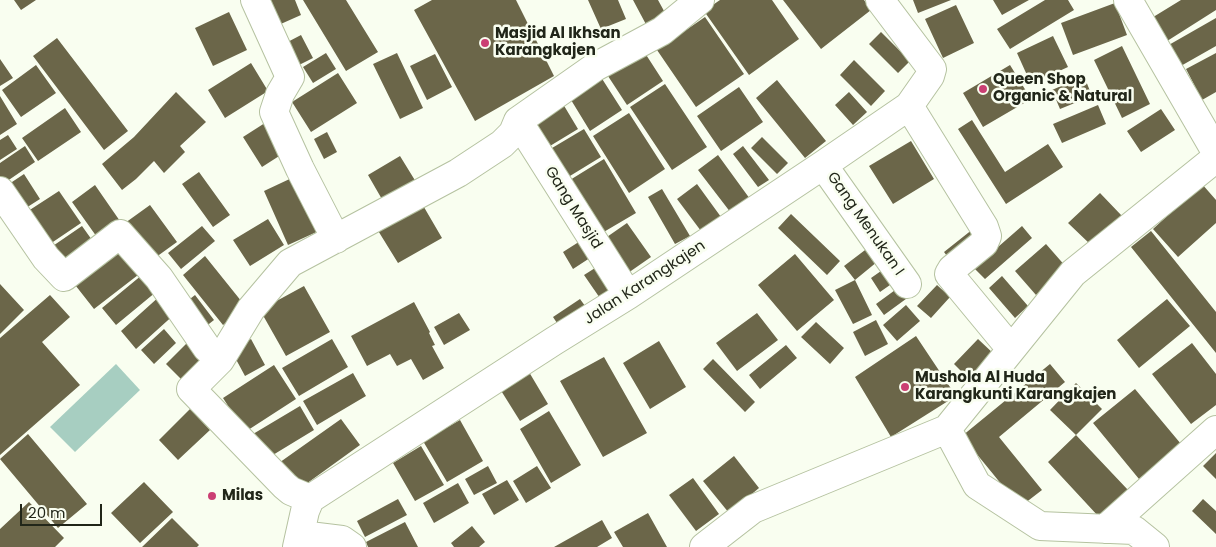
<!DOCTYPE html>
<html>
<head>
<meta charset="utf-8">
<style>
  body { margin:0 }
  #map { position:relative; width:1216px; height:547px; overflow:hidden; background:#f9fef0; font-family:Poppins,sans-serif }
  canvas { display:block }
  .scale { position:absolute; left:20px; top:504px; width:82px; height:22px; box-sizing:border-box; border:2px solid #212619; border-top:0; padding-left:6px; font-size:15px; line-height:18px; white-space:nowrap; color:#212619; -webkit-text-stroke:4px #f9fef0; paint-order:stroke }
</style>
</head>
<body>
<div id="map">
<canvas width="1216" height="547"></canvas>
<div class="scale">20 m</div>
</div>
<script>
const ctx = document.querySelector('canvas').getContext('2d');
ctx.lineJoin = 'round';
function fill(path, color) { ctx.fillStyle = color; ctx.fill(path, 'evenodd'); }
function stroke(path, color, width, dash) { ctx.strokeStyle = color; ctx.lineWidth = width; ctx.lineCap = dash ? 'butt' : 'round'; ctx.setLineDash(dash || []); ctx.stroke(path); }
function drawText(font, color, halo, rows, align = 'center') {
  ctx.font = font + ' Poppins,sans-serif'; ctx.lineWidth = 5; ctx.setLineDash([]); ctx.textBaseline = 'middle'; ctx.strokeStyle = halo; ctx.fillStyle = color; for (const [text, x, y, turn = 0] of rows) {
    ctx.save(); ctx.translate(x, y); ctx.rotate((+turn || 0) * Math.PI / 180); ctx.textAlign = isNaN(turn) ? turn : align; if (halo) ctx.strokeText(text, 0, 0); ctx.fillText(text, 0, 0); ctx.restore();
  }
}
fill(new Path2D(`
  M116 364 140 390 75 452 50 427Z`), '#a7cec1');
fill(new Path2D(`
  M14 0H36L21 10Z
  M262 0H295L301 15 274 27Z
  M303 0H346L378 52 346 71Z
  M432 0H516L554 76 475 121 414 10Z
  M588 0H618L626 19 601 29Z
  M633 0H658L669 20 649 30Z
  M720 0H772L799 39 749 75 704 11Z
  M783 0H864L871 10 821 49Z
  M913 0H951L918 13Z
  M993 0H1029L1002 15Z
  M1045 0H1068L1074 10 1010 49 997 29Z
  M1181 0H1216V10L1164 43 1150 19Z
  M1115 3 1127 35 1073 55 1061 23Z
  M956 5 974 43 943 58 925 19Z
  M229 12 247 50 213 66 195 28Z
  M705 17 744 74 696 107 657 50Z
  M1216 18V46L1179 67 1167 46Z
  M881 32 910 61 898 73 869 44Z
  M301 35 313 58 291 69 280 46Z
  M1053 36 1068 67 1031 84 1017 53Z
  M57 38 128 131 104 150 33 56Z
  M1122 46 1150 104 1122 118 1094 60Z
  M643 50 663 81 627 105 606 73Z
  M326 53 336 69 313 83 303 67Z
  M397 53 423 108 400 119 373 64Z
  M1216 53V92L1202 100 1186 69Z
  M435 54 452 87 427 100 410 66Z
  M0 59 13 78 0 86Z
  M854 60 885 91 871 106 840 75Z
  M251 63 268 91 225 118 208 90Z
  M36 65 56 93 21 117 2 90Z
  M1010 65 1031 99 983 127 963 93Z
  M338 73 357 103 311 132 292 102Z
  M599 74 622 110 590 131 568 95Z
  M1084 76 1092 96 1060 109 1052 90Z
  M777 80 826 141 805 158 756 98Z
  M665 84 707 147 672 170 630 107Z
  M739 87 763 122 721 151 697 116Z
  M176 92 206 122 180 146 185 152 164 173 154 161 136 179 130 171 136 179 122 190 102 164 134 137Z
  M849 92 867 112 853 125 835 105Z
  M0 96 17 124 0 135Z
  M560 99 578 129 545 149 527 118Z
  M1098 105 1106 124 1062 143 1053 124Z
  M65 108 81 132 38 161 22 138Z
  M1161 109 1175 130 1141 152 1127 131Z
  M629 113 665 169 629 193 593 136Z
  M972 120 1005 172 1048 144 1063 167 1006 204 958 129Z
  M268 121 287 151 262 167 243 137Z
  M584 129 601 157 565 179 547 151Z
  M327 132 337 152 324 159 314 139Z
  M8 135 17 149 0 160V140Z
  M762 137 788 163 777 174 751 148Z
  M911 141 934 179 893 204 869 166Z
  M25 146 35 162 0 186V163Z
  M743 146 769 180 758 187 733 154Z
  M718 155 750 199 731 213 698 170Z
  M400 156 416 182 383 201 368 175Z
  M604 159 636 213 602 233 570 180Z
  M199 172 230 215 213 227 182 184Z
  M24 174 40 199 18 213 3 188Z
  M296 176 321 230 288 245 264 191Z
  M697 184 721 217 701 231 677 199Z
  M1202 184 1216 200V223L1178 257 1153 229Z
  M95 185 122 224 99 240 72 202Z
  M662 189 690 236 675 244 648 197Z
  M59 191 81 223 44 248 22 215Z
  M1100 193 1122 216 1091 245 1068 223Z
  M421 202 442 238 398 263 377 229Z
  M150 205 177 242 152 260 125 223Z
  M791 214 840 261 827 275 778 228Z
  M268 219 284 245 250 266 233 240Z
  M627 223 651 257 628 273 604 239Z
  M82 226 97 247 63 271 47 250Z
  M202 226 215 241 181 269 168 253Z
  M1022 226 1032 238 985 279 974 268Z
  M973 229 982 240 953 264 944 252Z
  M1151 231 1216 312V353L1131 247Z
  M585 238 596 254 573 269 563 252Z
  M873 244 883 257 855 280 844 266Z
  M1046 244 1067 268 1036 295 1015 271Z
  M116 247 138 275 94 309 72 281Z
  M795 254 834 300 797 331 758 285Z
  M205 256 246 307 223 325 183 275Z
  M603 263 622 292 604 304 584 275Z
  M891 264 900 278 880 292 871 278Z
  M148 270 162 287 116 325 102 308Z
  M1002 276 1028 306 1015 318 989 288Z
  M855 280 872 315 853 324 835 290Z
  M0 284 24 310 0 334Z
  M902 285 910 296 884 315 876 304Z
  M937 285 950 297 931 318 917 306Z
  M304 286 330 332 286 356 260 310Z
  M50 295 70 317 42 342 80 385 0 455V338Z
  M161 295 177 312 136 349 121 331Z
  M195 295 214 320 200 331 181 306Z
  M580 299 588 310 561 329 553 317Z
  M1167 299 1190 326 1139 368 1117 340Z
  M414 302 430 332 429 333 435 345 432 346 444 368 423 380 411 359 397 366 390 354 367 366 351 336Z
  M906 305 920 321 897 341 883 325Z
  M459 313 470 330 444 345 434 327Z
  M757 313 778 340 737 371 716 343Z
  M876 320 888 344 865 356 853 332Z
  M816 322 844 348 830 364 801 337Z
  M164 329 176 343 154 364 141 350Z
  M916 336 956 396 891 437 855 377Z
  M193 337 210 354 183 381 166 364Z
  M251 339 265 365 245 376 231 350Z
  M332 339 348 367 299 396 282 368Z
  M978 339 995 355 970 380 954 364Z
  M659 341 686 387 650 409 623 363Z
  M1192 343 1216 374V405L1191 424 1152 374Z
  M786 345 797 358 760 389 749 375Z
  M604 357 647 433 603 457 560 381Z
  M713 359 755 402 745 412 703 369Z
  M1050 364 1065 382 999 437 1042 490 1020 507 962 436Z
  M274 365 296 399 245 432 223 398Z
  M529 372 548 404 520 421 500 389Z
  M353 373 366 396 317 425 303 401Z
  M1076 383 1102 409 1076 435 1050 410Z
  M1135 389 1181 444 1139 479 1093 423Z
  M300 406 314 430 263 461 248 437Z
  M190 409 210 430 178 460 159 440Z
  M549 411 581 465 551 483 520 429Z
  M341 419 360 445 295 492 276 465Z
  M460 420 483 461 447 482 423 441Z
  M28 434 87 504 58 528 0 459Z
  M1076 435 1128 490 1099 517 1048 462Z
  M421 446 444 485 415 501 393 463Z
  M1216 453V479L1203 466Z
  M734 456 759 488 729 513 703 481Z
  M488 466 497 483 474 495 465 479Z
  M537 466 551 488 526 503 513 481Z
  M693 478 719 514 696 531 669 495Z
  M507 480 519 500 494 515 482 494Z
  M144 482 173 512 140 543 111 513Z
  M458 483 469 503 434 523 423 503Z
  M398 499 407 515 365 537 357 521Z
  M1203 499 1216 511V534L1192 511Z
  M29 502 64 538 55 547H0V529Z
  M648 513 667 547H623L614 532Z
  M172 518 199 545 197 547H142Z
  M602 520 612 538 597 547H554Z
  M405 522 418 547H368L366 542Z
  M472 526 485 542 479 547H454L451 543Z`), '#6b6649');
const minor = new Path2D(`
  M255 0 290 77 280 94 274 112 300 169 336 239
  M1128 0 1216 152
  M909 106 984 227 987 236 984 243 952 269 949 274 1011 349
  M518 121 628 295
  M823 165 907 284
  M0 191 46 258 64 277 120 234 159 278 207 348 220 360 191 389 285 486 291 491 310 499
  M220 360 251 309 290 263 458 173 502 144 513 133 518 121 595 67 662 31 700 0
  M1105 529 1216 430
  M301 535 342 540 352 547
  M297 547 305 511 310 499 554 341 628 295 823 165 909 106 930 76 932 69 880 0
  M704 547 753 509 947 429
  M1155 547 1134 530 1040 526 977 485 947 429 1073 273 1216 158`);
stroke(minor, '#b5c2a0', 30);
stroke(minor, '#fff', 28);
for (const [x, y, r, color] of [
  [485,43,5,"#cb3f73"],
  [983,89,5,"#cb3f73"],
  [905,387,5,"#cb3f73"],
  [212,496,5,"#cb3f73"]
]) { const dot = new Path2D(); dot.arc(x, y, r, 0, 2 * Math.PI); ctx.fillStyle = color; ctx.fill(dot); stroke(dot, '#f9fef0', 2); }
drawText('bold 15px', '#212619', '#f9fef0', [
  ["Masjid Al Ikhsan",495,34],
  ["Karangkajen",495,51],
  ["Queen Shop",993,80],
  ["Organic & Natural",993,97],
  ["Mushola Al Huda",915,378],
  ["Karangkunti Karangkajen",915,395],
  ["Milas",222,496]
], 'left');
drawText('15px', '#212619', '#f9fef0', [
  ["Gang Masjid",573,208,58],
  ["Gang Menukan I",865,224,55],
  ["Jalan Karangkajen",645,283,-33]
]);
</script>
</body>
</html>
